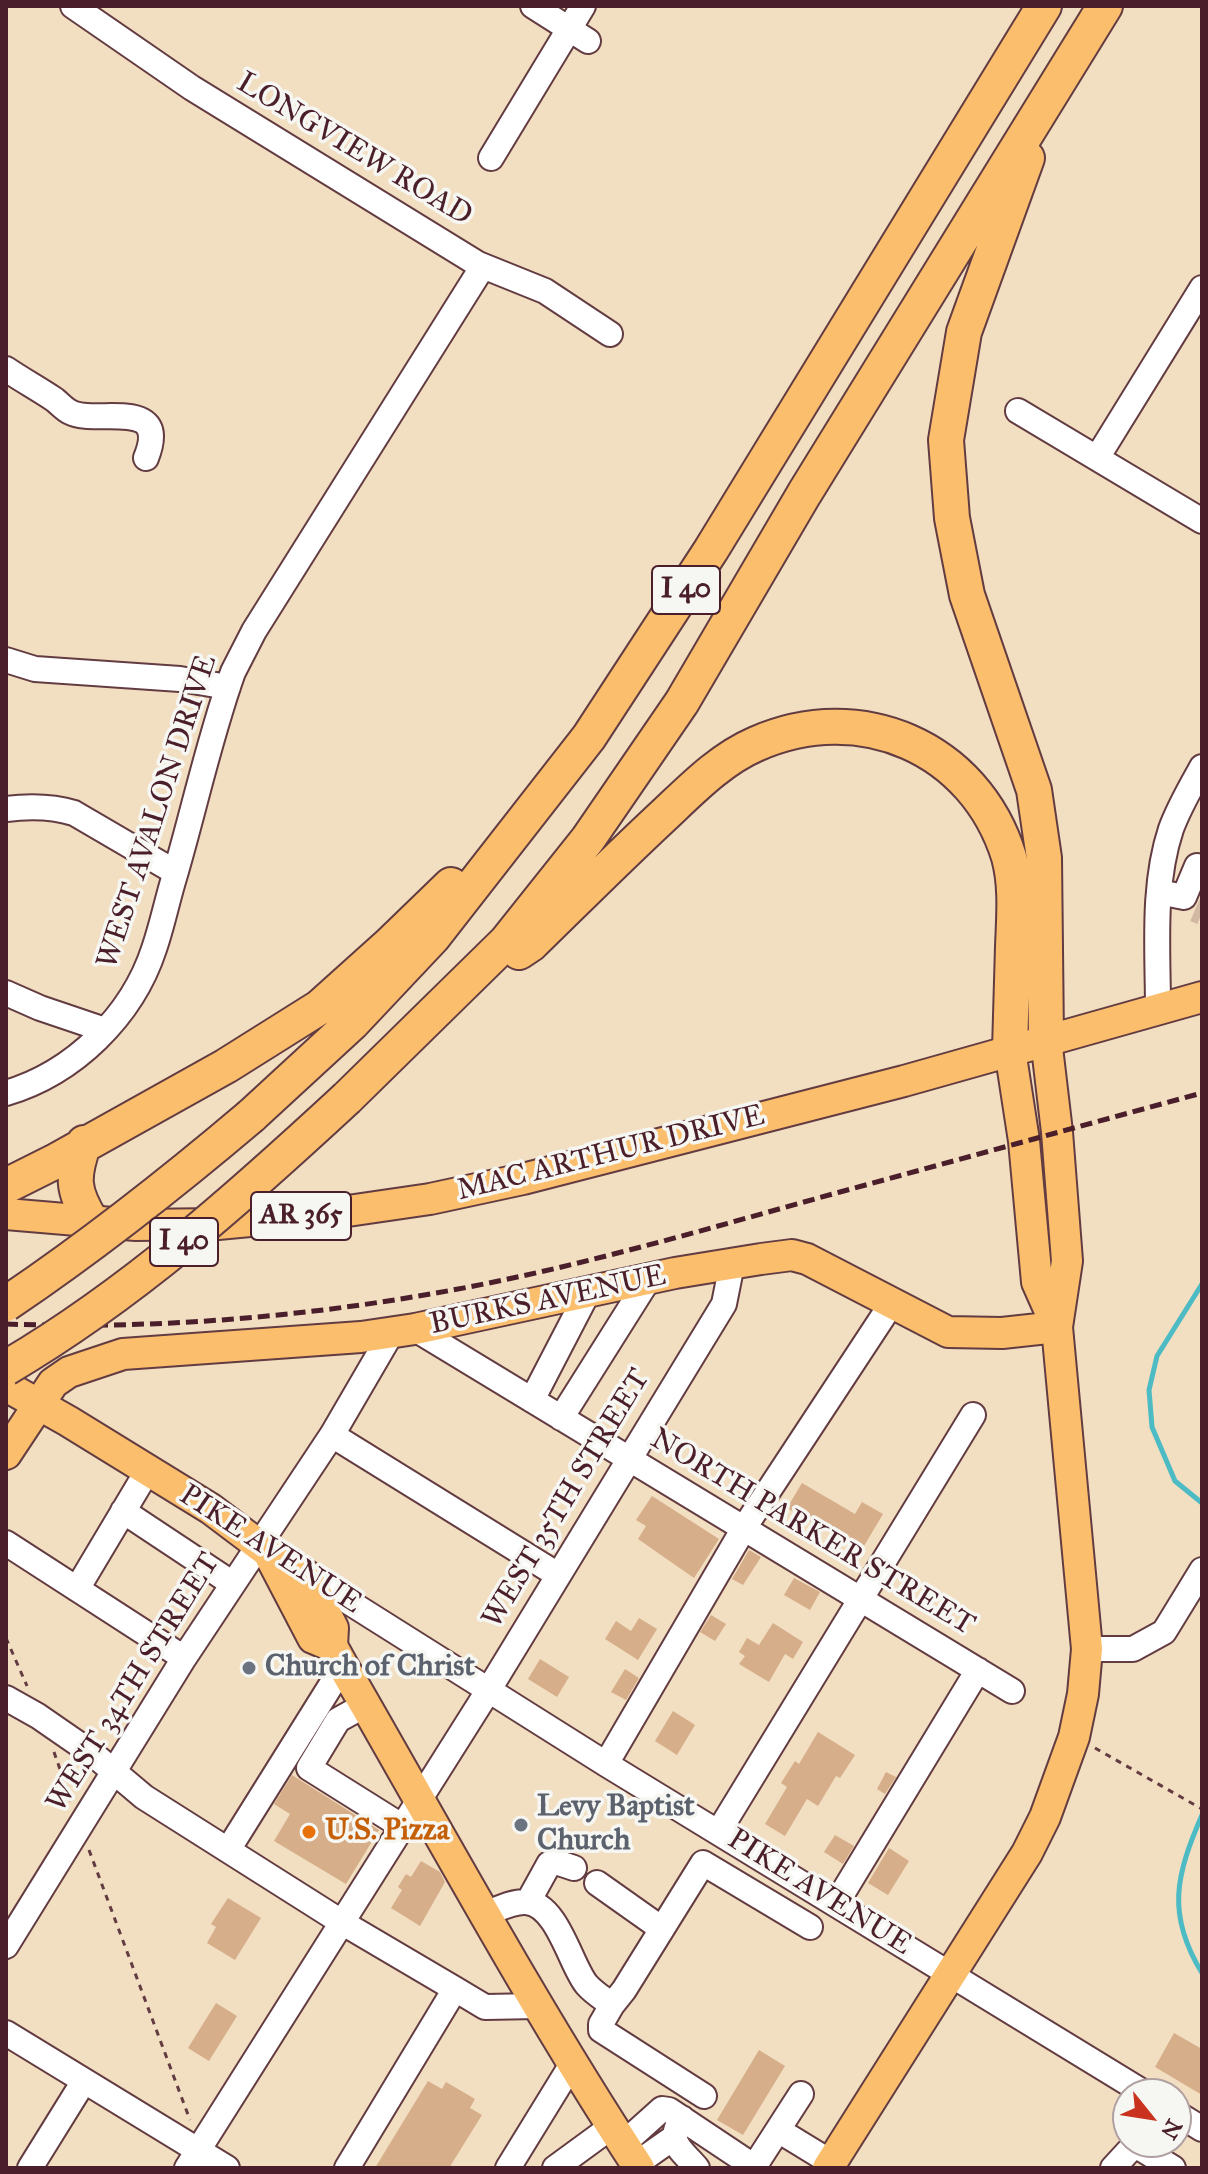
<!DOCTYPE html>
<html>
<head>
<meta charset="utf-8">
<style>
  body { margin:0 }
  #map { position:relative; width:1208px; height:2174px; overflow:hidden; background:#f2dec1; font-family:"IM FELL Great Primer",serif }
  canvas { display:block }
  .frame { position:absolute; inset:0; border:8px solid #4a1f2b; pointer-events:none }
  .north { position:absolute; left:1112px; top:2078px; width:80px; height:80px; box-sizing:border-box; background:#f6f6f2; border:2px solid #b1a0a2; border-radius:50%; rotate:120deg; font-size:22px; font-weight:700; line-height:32px; text-align:center; color:#4a1f2b }
  .north::after { content:''; display:block; margin:auto; width:28px; height:36px; background:#c8321e; clip-path:polygon(50% 0,100% 100%,50% 72%,0 100%) }
</style>
</head>
<body>
<div id="map">
<canvas width="1208" height="2174"></canvas>
<div class="frame"></div>
<div class="north">N</div>
</div>
<script>
const ctx = document.querySelector('canvas').getContext('2d');
ctx.lineJoin = 'round';
function stroke(path, color, width, dash) { ctx.strokeStyle = color; ctx.lineWidth = width; ctx.lineCap = dash ? 'butt' : 'round'; ctx.setLineDash(dash || []); ctx.stroke(path); }
function fill(path, color) { ctx.fillStyle = color; ctx.fill(path, 'evenodd'); }
function drawText(font, color, halo, rows, align = 'center') {
  ctx.font = font + ' "IM FELL Great Primer",serif'; ctx.lineWidth = 7; ctx.setLineDash([]); ctx.textBaseline = 'middle'; ctx.strokeStyle = halo; ctx.fillStyle = color; for (const [text, x, y, turn = 0] of rows) {
    ctx.save(); ctx.translate(x, y); ctx.rotate((+turn || 0) * Math.PI / 180); ctx.textAlign = isNaN(turn) ? turn : align; if (halo) ctx.strokeText(text, 0, 0); ctx.fillText(text, 0, 0); ctx.restore();
  }
}
stroke(new Path2D(`
  M1202 1284 1157 1356 1149 1390 1152 1427 1175 1481 1202 1503
  M1202 1815C1176 1875 1166 1914 1202 1973`), '#4dbbc4', 5);
fill(new Path2D(`
  M802 1483 855 1514 862 1502 883 1514 861 1551 787 1508Z
  M652 1496 719 1539 694 1578 638 1539 646 1526 636 1520Z
  M749 1550 761 1557 743 1585 732 1579Z
  M794 1578 820 1592 810 1610 784 1595Z
  M711 1615 726 1624 715 1641 700 1632Z
  M639 1618 657 1629 638 1660 605 1639 616 1621 631 1631Z
  M773 1623 803 1642 793 1659 785 1654 769 1682 739 1664 745 1656 739 1652 747 1638 759 1645Z
  M540 1659 569 1677 557 1697 528 1679Z
  M625 1669 639 1678 626 1700 611 1692Z
  M673 1711 695 1725 677 1755 655 1741Z
  M818 1732 855 1755 840 1778 836 1776 818 1806 807 1799 785 1836 765 1824 787 1787 781 1783 795 1761 799 1764Z
  M886 1772 896 1777 885 1794 877 1789Z
  M292 1775 379 1830 346 1884 274 1841 290 1814 274 1804Z
  M835 1835 854 1846 843 1864 824 1852Z
  M889 1848 909 1861 888 1895 868 1883Z
  M421 1861 440 1872 445 1882 420 1926 391 1908 402 1890 398 1887 406 1874 411 1877Z
  M228 1898 261 1918 235 1960 207 1943 216 1927 211 1924Z
  M216 2003 237 2016 209 2061 188 2048Z
  M1174 2033 1202 2049V2095L1155 2067Z
  M759 2050 785 2066 743 2135 717 2120Z
  M428 2081 442 2089 446 2082 475 2099 470 2108 482 2115 449 2168H375Z`), '#d6ae8a');
stroke(new Path2D(`
  M1195 910 1202 913`), '#d0b8a3', 24, [24, 12]);
const minor = new Path2D(`
  M73 6 192 88 478 264 545 291 610 334
  M533 6 588 41
  M491 158 583 6
  M6 369C22 380 39 389 55 400 60 404 64 409 70 412 94 426 171 395 146 458
  M1018 411 1202 521
  M1097 458 1202 288
  M6 660 35 669 180 679 228 687
  M6 809C30 806 51 806 74 813L175 872
  M1159 892 1184 897 1197 866 1202 869
  M6 993 40 1008 105 1030
  M1158 1010C1158 950 1152 886 1171 829 1179 807 1191 787 1202 767
  M6 1093C74 1073 132 1016 154 949 162 926 167 901 174 878 194 810 209 739 233 672L254 631 483 266
  M415 1329 1012 1691
  M532 1400 588 1292
  M561 1418 648 1280
  M332 1435 558 1575
  M123 1511 233 1584
  M6 1543 184 1658
  M306 1575 606 1764 1146 2094
  M77 1589 148 1470
  M1087 1649H1133L1164 1632 1202 1570
  M6 1698 38 1716 93 1754 144 1797 343 1923 455 1989 485 2007 537 2006
  M365 1705 338 1720 309 1768 403 1827
  M606 1764 744 1528 892 1303
  M719 1831 973 1415
  M228 1850 343 1666
  M597 1883 662 1929
  M528 1902 549 1864 556 1862 574 1868
  M836 1904 978 1670
  M484 1914C496 1910 513 1901 526 1902 558 1904 571 1967 587 1985 594 1993 604 1999 612 2005L624 1990 703 1863 810 1927
  M6 1946 184 1658 332 1435 392 1332
  M612 2005 601 2024V2030L704 2096
  M6 2033 227 2168
  M1176 2113 1202 2129
  M682 2118C666 2143 680 2148 697 2168
  M778 2130 832 2163
  M623 2144 662 2109 669 2110 756 2168
  M1135 2145 1173 2168
  M636 2164 673 2138
  M754 2167 801 2094
  M30 2168 84 2081
  M187 2168 488 1691 724 1304 732 1264
  M347 2168 455 1989
  M508 2168 572 2064
  M555 2168 611 2127
  M1113 2168 1137 2142`);
const major = new Path2D(`
  M1010 1050 1024 1141 1037 1282 1057 1327
  M6 1214 136 1225 218 1224 334 1213 430 1199 523 1179 904 1081 1202 997
  M6 1386 68 1421 211 1509 268 1552 306 1575 333 1628 332 1646 343 1666C440 1834 532 2005 639 2168
  M6 1454 53 1383 69 1372 123 1354 361 1337 415 1329 675 1273 761 1259 792 1255 807 1259 948 1332 1002 1333 1057 1327
  M268 1552 313 1638 332 1646
  M828 2168 1027 1853 1045 1817 1074 1737 1083 1694 1087 1649 1057 1327 1067 1261 1057 1132 1046 1039`);
const highway = new Path2D(`
  M1027 158 964 332 946 440 952 518 967 595 1034 790 1044 858 1046 1039
  M519 952 531 944C574 902 617 859 661 818 690 791 719 760 756 744 860 698 975 747 1009 857 1017 886 1014 918 1013 947 1012 982 1011 1016 1010 1050
  M347 1098 506 942 588 839 634 772 682 702 804 494 1105 6
  M251 1116 352 1023 433 937 589 737 711 550 1044 6
  M84 1143C72 1177 72 1190 91 1221
  M6 1186 54 1162 226 1066 320 1007 389 945 451 885`);
stroke(minor, '#633c42', 28);
stroke(major, '#633c42', 34);
stroke(highway, '#633c42', 38);
stroke(new Path2D(`
  M6 1638 27 1686
  M1095 1748 1202 1809
  M54 1752 71 1801
  M89 1850 190 2120`), '#633c42', 3, [6, 6]);
stroke(minor, '#fff', 24);
stroke(major, '#fabe6d', 30);
stroke(highway, '#fabe6d', 34);
stroke(new Path2D(`
  M6 1324C168 1330 330 1315 489 1283 607 1259 724 1224 840 1192 961 1159 1081 1126 1202 1093`), '#4a1f2b', 5, [12, 6]);
const highwayBridge = new Path2D(`
  M6 1304C92 1246 172 1183 251 1116
  M6 1368C132 1294 240 1197 347 1098`);
stroke(highwayBridge, '#633c42', 38, []);
stroke(highwayBridge, '#fabe6d', 34);
for (const [x, y, r, color] of [
  [249,1668,8,"#6b7280"],
  [521,1825,8,"#6b7280"],
  [309,1832,8,"#e8710a"]
]) { const dot = new Path2D(); dot.arc(x, y, r, 0, 2 * Math.PI); ctx.fillStyle = color; ctx.fill(dot); stroke(dot, '#f6f6f2', 3); }
for (const [x, y, w] of [
  [686,590,68],
  [301,1216,100],
  [184,1242,68]
]) { const box = new Path2D(); box.roundRect(x - w / 2, y - 24, w, 48, 6); ctx.fillStyle = '#f6f6f2'; ctx.fill(box); stroke(box, '#4a1f2b', 2); }
drawText('bold 28px', '#4a1f2b', null, [
  ["I 40",686,590],
  ["AR 365",301,1216],
  ["I 40",184,1242]
]);
drawText('30px', '#4a1f2b', '#f6f6f2', [
  ["LONGVIEW ROAD",354,150,31],
  ["WEST AVALON DRIVE",158,812,-72],
  ["MAC ARTHUR DRIVE",611,1154,-14],
  ["BURKS AVENUE",548,1301,-12],
  ["WEST 35TH STREET",567,1499,-59],
  ["NORTH PARKER STREET",812,1533,31],
  ["PIKE AVENUE",270,1550,33],
  ["WEST 34TH STREET",134,1683,-58],
  ["PIKE AVENUE",819,1893,32]
]);
drawText('bold 30px', '#5b616d', '#f6f6f2', [
  ["Church of Christ",265,1668],
  ["Levy Baptist",537,1808],
  ["Church",537,1842]
], 'left');
drawText('bold 30px', '#c56008', '#f6f6f2', [
  ["U.S. Pizza",325,1832]
], 'left');
</script>
</body>
</html>
